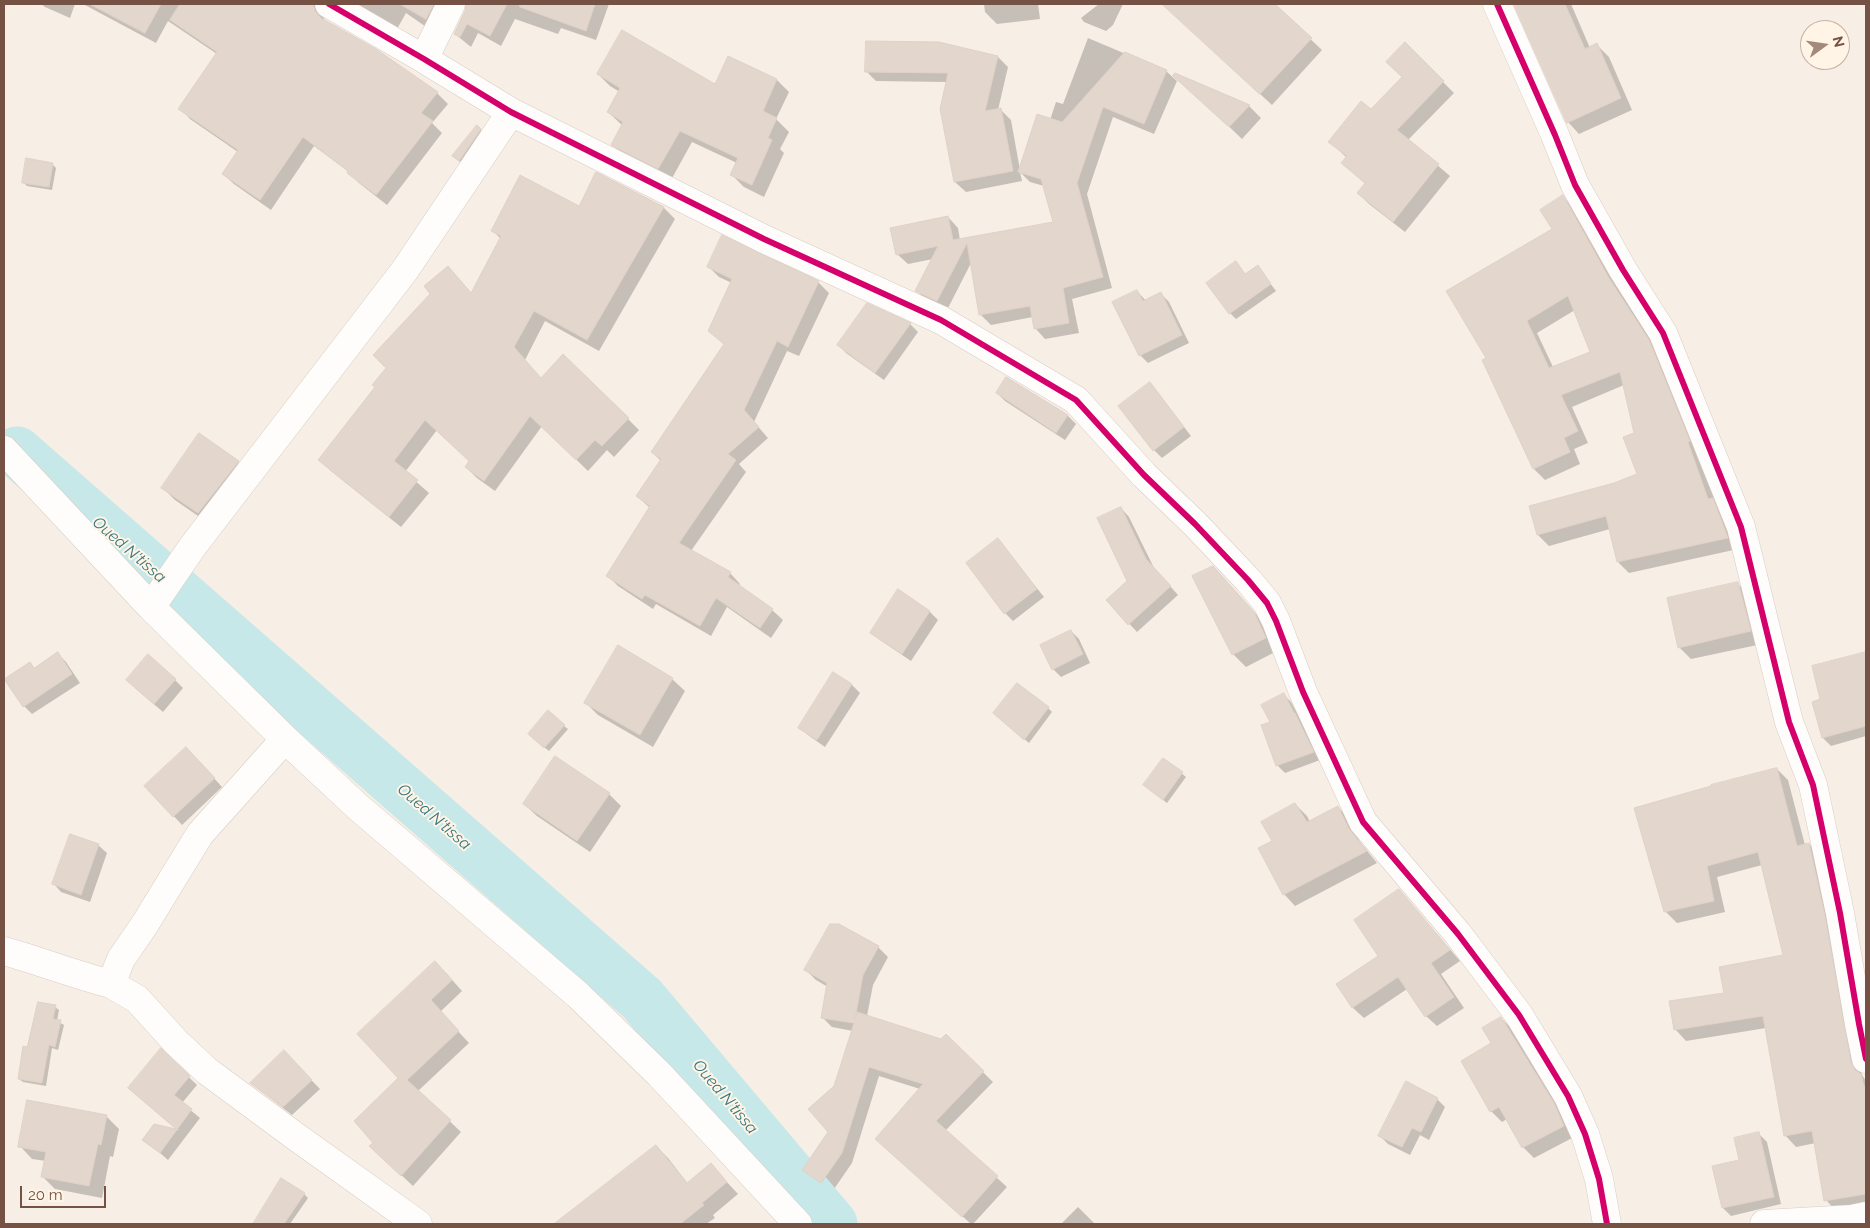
<!DOCTYPE html>
<html>
<head>
<meta charset="utf-8">
<style>
  body { margin:0 }
  #map { position:relative; width:1870px; height:1228px; overflow:hidden; background:#f7efe5; font-family:Raleway,sans-serif }
  canvas { display:block }
  .frame { position:absolute; inset:0; border:5px solid #765244; pointer-events:none }
  .north { position:absolute; left:1800px; top:20px; width:50px; height:50px; box-sizing:border-box; background:#fff4e6; border:1px solid #c8b3a5; border-radius:50%; rotate:76deg; font-size:14px; font-weight:700; line-height:20px; text-align:center; color:#765244 }
  .north::after { content:''; display:block; margin:auto; width:18px; height:22px; background:#a3897c; clip-path:polygon(50% 0,100% 100%,50% 72%,0 100%) }
  .scale { position:absolute; left:20px; top:1186px; width:86px; height:22px; box-sizing:border-box; border:2px solid #765244; border-top:0; padding-left:6px; font-size:15px; line-height:18px; white-space:nowrap; color:#765244; -webkit-text-stroke:4px #fff4e6; paint-order:stroke }
</style>
</head>
<body>
<div id="map">
<canvas width="1870" height="1228"></canvas>
<div class="frame"></div>
<div class="north">N</div>
<div class="scale">20 m</div>
</div>
<script>
const ctx = document.querySelector('canvas').getContext('2d');
ctx.lineJoin = 'round';
function fill(path, color) { ctx.fillStyle = color; ctx.fill(path, 'evenodd'); }
function stroke(path, color, width, dash) { ctx.strokeStyle = color; ctx.lineWidth = width; ctx.lineCap = dash ? 'butt' : 'round'; ctx.setLineDash(dash || []); ctx.stroke(path); }
function drawText(font, color, halo, rows, align = 'center') {
  ctx.font = font + ' Raleway,sans-serif'; ctx.lineWidth = 4; ctx.setLineDash([]); ctx.textBaseline = 'middle'; ctx.strokeStyle = halo; ctx.fillStyle = color; for (const [text, x, y, turn = 0] of rows) {
    ctx.save(); ctx.translate(x, y); ctx.rotate((+turn || 0) * Math.PI / 180); ctx.textAlign = isNaN(turn) ? turn : align; if (halo) ctx.strokeText(text, 0, 0); ctx.fillText(text, 0, 0); ctx.restore();
  }
}
fill(new Path2D(`
  M41 4H75L70 18 45 7Z
  M83 4H283L290 8 292 4H329L323 16 325 21 375 50 437 93 448 104 432 123 442 133 387 205 359 183 349 172 314 146 271 210 234 184 223 174 238 152 190 119 180 108 217 54 168 21 156 43Z
  M354 4H451L432 31 406 13 397 29Z
  M468 4H609L596 40 561 28 558 34 515 19 501 46 478 33 471 47 455 34 466 11Z
  M984 4H1038L1040 19 997 24 985 12Z
  M1099 4H1123L1113 25 1106 31 1084 22 1081 18Z
  M1171 4H1273L1322 50 1272 105 1179 19 1167 7Z
  M1515 4H1571L1590 48 1597 45 1609 57 1632 110 1579 134 1568 122Z
  M1088 38 1166 71 1177 81 1154 134 1113 117 1087 194 1112 288 1072 299 1079 333 1045 339 1035 328 1033 317 991 325 980 314 971 263 947 310 927 301 917 291 933 259 908 264 897 254 948 217 958 228 960 240 1054 223 1044 186 1030 182 1020 172 1022 181 966 192 955 182 947 82 876 81 866 71 998 57 1008 67 998 110H1001L1011 120 1020 170 1050 120 1056 102 1063 104Z
  M1405 44 1454 93 1408 140 1450 176 1405 232 1369 204 1358 193 1366 184 1342 163 1347 158 1330 142 1371 111 1404 77Z
  M729 57 777 80 789 92 776 119 789 132 780 149 784 153 764 197 744 187 732 175 737 163 692 142 671 180 625 157 613 145 623 126 608 112 620 92 610 86 598 74 715 86Z
  M1175 75 1249 106 1261 118 1242 139Z
  M480 129 488 138 462 164 454 156Z
  M52 164 56 168 52 190 27 186 23 182Z
  M597 174 664 208 675 219 599 351 545 321 525 360 541 379 628 419 639 430 614 457 607 450 588 471 542 426 495 491 477 478 466 467 471 461 437 430 405 472 429 493 401 527 331 471 320 460 459 279 472 294 501 239 493 231 579 207Z
  M1563 197 1574 208 1660 353 1716 503 1723 511 1738 549 1629 573 1618 562 1610 529 1549 546 1538 535 1614 484 1638 475 1635 434 1624 385 1572 407 1588 443 1574 449 1580 464 1545 480 1534 469 1487 358 1553 229ZM1575 310 1591 353 1553 367 1537 333Z
  M1235 262 1246 275 1258 267 1276 291 1236 319 1230 313Z
  M709 267 818 282 829 293 799 356 787 351 754 422 768 438 739 464 746 472 691 551 730 573 740 584 739 586 772 610 783 620 771 638 727 607 711 636 656 604 653 609 618 586 608 576 650 508 637 496 661 461 652 452 725 345 710 331 732 283 719 277Z
  M1137 291 1146 301 1161 294 1169 302 1189 343 1148 363 1140 355Z
  M910 324 918 332 884 380 846 353 838 344Z
  M1006 378 1068 416 1076 424 1065 440 1005 401 997 393Z
  M1157 392 1191 436 1162 458 1154 450Z
  M238 462 250 474 211 525 175 500 163 488Z
  M1121 508 1129 517 1154 568 1178 595 1137 632 1107 600 1129 581Z
  M998 540 1044 597 1013 621 1005 613Z
  M1225 580 1266 625 1277 651 1246 667 1233 654Z
  M1738 584 1750 596 1762 644 1691 659 1679 647Z
  M899 591 930 612 938 620 911 661 880 640 871 632Z
  M1071 631 1079 639 1090 663 1061 677 1053 669Z
  M58 654 66 662 80 683 32 714 24 706 30 663 35 669Z
  M1863 654 1866 657V736L1831 746 1823 738Z
  M834 674 852 685 860 693 825 747 808 735 800 727Z
  M672 679 685 691 653 747 598 715 585 702Z
  M175 680 183 688 163 712 135 688Z
  M1284 695 1291 702 1302 722 1320 760 1285 773 1277 765 1272 723Z
  M1048 708 1052 712 1029 743 999 717Z
  M564 726 568 729 549 751 533 738Z
  M194 756 222 787 182 825 146 786Z
  M1164 759 1186 777 1167 803 1149 789Z
  M1777 769 1788 780 1805 845 1809 844 1820 855 1836 928 1862 1075 1866 1081V1207L1837 1212 1826 1200 1816 1143 1796 1147 1785 1135 1766 1028 1686 1041 1675 1029 1725 994 1784 956 1762 865 1717 877 1725 912 1677 923 1665 911Z
  M609 794 621 806 590 852 537 816 524 804Z
  M1295 804 1307 816 1310 822 1338 807 1349 819 1360 842 1377 863 1295 906 1284 894 1273 841Z
  M98 845 107 853 90 902 61 892 53 883Z
  M1399 890 1460 961 1441 974 1464 1008 1437 1026 1426 1016 1407 989 1364 1018 1353 1008 1338 985 1380 956Z
  M878 947 888 957 873 985 867 1016 942 1040 946 1036 993 1082 945 1131 1007 1187 973 1224H971L887 1149 920 1089 879 1076 852 1163 832 1192 814 1180 804 1170 829 1132 836 1086 853 1031 832 1027 822 1017 828 987 816 980 806 970Z
  M446 973 462 991 440 1012 469 1043 418 1091 461 1132 413 1186 382 1157 374 1143 400 1078 359 1035Z
  M55 1007 59 1010 57 1021 64 1025 58 1050 52 1048 46 1086 23 1082 19 1079 28 1049Z
  M1501 1018 1512 1029 1565 1116 1574 1137 1534 1158 1523 1147 1507 1119 1502 1122 1491 1111 1493 1044Z
  M161 1050 197 1085 182 1103 200 1118 168 1160 144 1139 154 1126 179 1130 138 1096Z
  M284 1052 320 1089 292 1115 251 1083Z
  M1437 1099 1445 1107 1429 1140 1420 1135 1410 1155 1388 1144 1380 1136Z
  M106 1116 119 1129 113 1157 110 1156 102 1198 55 1189 42 1176 46 1161 32 1159 20 1146Z
  M1759 1134 1767 1142 1781 1204 1731 1216 1723 1208 1741 1160Z
  M656 1146 668 1158 688 1184 711 1165 738 1194 713 1215 715 1218 706 1224H580L571 1213Z
  M304 1194 308 1198 290 1224H257L256 1223Z
  M1078 1207 1095 1224H1061Z`), '#0003');
stroke(new Path2D(`
  M17 452 642 999 832 1224`), '#c6e8e8', 51);
const building = new Path2D(`
  M90 4H161L145 33Z
  M180 4H313L315 11 321 18 376 49 438 92 421 113 433 121 376 195 347 173 348 171 303 137 260 200 222 174 238 150 178 109 217 52 170 20Z
  M400 4H434L426 19Z
  M466 4H507L490 36 467 24 460 37 454 34 465 11Z
  M520 4H595L586 31 520 7Z
  M1162 4H1275L1312 38 1260 94Z
  M1514 4H1565L1585 49 1597 43 1621 98 1567 123Z
  M622 30 715 84 728 56 777 79 763 111 777 118 768 138 772 140 752 185 730 175 738 158 680 131 658 169 611 145 623 122 607 112 620 88 597 74Z
  M866 41 939 42 998 56 985 111 1001 108 1013 171 954 182 940 109 948 73 865 72Z
  M1405 42 1444 81 1397 130 1439 164 1393 222 1357 193 1365 183 1341 163 1347 156 1328 142 1361 101 1371 109 1402 77 1386 62Z
  M1125 52 1167 70 1144 124 1103 107 1077 183 1103 277 1063 288 1069 323 1034 329 1030 306 979 315 967 243 937 301 915 291 938 246 896 255 890 228 948 216 953 240 1053 222 1041 179 1018 172 1037 114 1062 122Z
  M1175 73 1250 105 1229 127 1173 76Z
  M477 125 481 129 459 161 452 156Z
  M26 158 53 163 49 187 22 183Z
  M596 172 664 207 587 340 534 311 514 347 541 378 563 354 629 418 602 446 595 440 576 460 530 416 484 481 465 467 469 461 425 420 394 461 418 480 389 517 318 460 375 387 372 385 386 368 373 355 430 294 424 286 448 266 471 293 501 236 491 231 520 175 579 206Z
  M1563 195 1609 278 1649 340 1690 441 1688 442 1708 499 1713 498 1728 538 1617 562 1606 516 1537 535 1529 506 1614 483 1637 474 1623 437 1634 433 1620 372 1561 395 1578 431 1564 438 1570 452 1533 469 1482 360 1486 358 1446 291 1552 229 1540 210ZM1568 296 1590 352 1549 368 1527 321Z
  M722 235 819 281 788 347 777 341 744 410 759 427 728 454 736 460 679 543 731 572 728 577 773 609 760 628 716 598 700 626 645 595 642 599 606 576 650 506 636 496 661 459 651 452 724 344 708 331 732 279 707 267Z
  M1236 261 1245 274 1258 265 1271 284 1229 314 1206 283Z
  M1137 290 1143 301 1161 292 1182 335 1139 356 1112 302Z
  M867 303 911 323 875 373 837 345Z
  M1006 377 1068 415 1056 433 996 393Z
  M1150 382 1184 427 1153 451 1118 406Z
  M199 433 239 461 198 513 161 488Z
  M1121 507 1146 559 1171 586 1128 625 1106 600 1127 581 1097 518Z
  M998 538 1037 589 1004 614 966 563Z
  M1213 566 1254 612 1266 638 1232 655 1192 576Z
  M1738 582 1751 631 1678 648 1667 598Z
  M898 589 930 611 902 654 870 633Z
  M1071 630 1083 654 1052 670 1040 645Z
  M618 645 673 678 640 735 584 703Z
  M58 652 72 674 23 707 4 679 30 662 34 668Z
  M1866 652V726L1822 738 1812 702 1820 699 1812 666Z
  M148 654 176 679 154 704 126 680Z
  M833 672 852 684 817 740 798 728Z
  M1017 683 1049 707 1024 740 993 713Z
  M1284 693 1294 713H1295L1314 752 1276 766 1261 725 1270 722 1261 705Z
  M548 710 565 725 544 748 528 734Z
  M186 747 215 778 173 817 144 786Z
  M555 756 610 793 577 841 523 804Z
  M1163 758 1183 772 1163 800 1143 785Z
  M1777 768 1797 846 1809 843 1825 916 1851 1062 1855 1070 1861 1074 1864 1086H1866V1194L1824 1201 1812 1131 1784 1136 1763 1016 1674 1030 1669 1001 1724 993 1719 967 1783 955 1758 852 1707 866 1714 901 1664 912 1634 808 1711 786V785Z
  M1295 803 1307 822 1338 806 1349 829 1367 851 1283 895 1258 848 1272 841 1261 822Z
  M70 834 99 844 81 895 52 884Z
  M1399 889 1450 950 1431 963 1454 997 1425 1017 1398 977 1352 1008 1336 984 1378 956 1354 920Z
  M830 924H839L879 946 863 975 855 1019 857 1012 941 1039 946 1034 984 1071 936 1121 998 1176 962 1217 875 1139 923 1084 869 1067 842 1153 821 1183 802 1170 828 1132 808 1109 834 1086 854 1023 821 1018 827 983 804 970Z
  M435 961 452 980 431 1000 459 1031 407 1080 451 1120 401 1176 369 1146 373 1143 354 1121 398 1078 357 1034Z
  M38 1002 56 1005 53 1019 61 1020 55 1047 49 1045 42 1083 18 1079 23 1046 27 1047Z
  M1501 1017 1554 1103 1564 1126 1522 1148 1499 1107 1490 1112 1461 1061 1491 1043 1482 1028Z
  M161 1048 190 1076 174 1095 192 1109 160 1153 142 1140 154 1124 176 1129 128 1088Z
  M284 1050 312 1080 283 1107 250 1083Z
  M1406 1081 1438 1098 1421 1132 1412 1128 1402 1147 1378 1136Z
  M27 1100 107 1115 101 1145 98 1144 89 1186 41 1177 46 1152 18 1147Z
  M1759 1132 1774 1197 1722 1208 1712 1166 1739 1160 1734 1138Z
  M656 1145 687 1183 711 1163 727 1182 702 1203 704 1205 680 1224H554Z
  M281 1178 305 1193 284 1224H253Z`);
fill(building, '#e3d6cd');
stroke(building, '#e0d1c7', 1);
const minor = new Path2D(`
  M329 4 424 59 511 112 764 239 941 320 1076 400 1144 475 1195 524 1248 580 1267 603 1276 621 1303 692 1363 822 1458 934 1519 1015 1568 1096 1585 1134 1599 1179 1607 1224
  M1497 4 1555 135 1575 185 1623 270 1663 333 1741 527 1789 722 1813 785 1840 913 1859 1024 1866 1059
  M424 59 451 4
  M4 450 151 607 285 739 358 807 578 995 659 1074 798 1224
  M151 607 193 546 405 270 511 112
  M4 951C40 961 75 975 111 984L121 959 145 924 200 834 285 739
  M111 984 137 999 176 1042 207 1071 295 1136 418 1224
  M1764 1224 1852 1219 1866 1216`);
stroke(minor, '#d8ccc3', 29);
stroke(minor, '#fefdfb', 28);
stroke(new Path2D(`
  M329 4 424 59 511 112 764 239 941 320 1076 400 1144 475 1195 524 1248 580 1267 603 1276 621 1303 692 1363 822 1458 934 1519 1015 1568 1096 1585 1134 1599 1179 1607 1224
  M1497 4 1555 135 1575 185 1623 270 1663 333 1741 527 1789 722 1813 785 1840 913 1859 1024 1866 1059`), '#d6006c', 6);
drawText('italic 16px', '#36777e', '#fff4e6', [
  ["Oued N'tissa",129,550,41],
  ["Oued N'tissa",434,817,41],
  ["Oued N'tissa",725,1097,50]
]);
</script>
</body>
</html>
